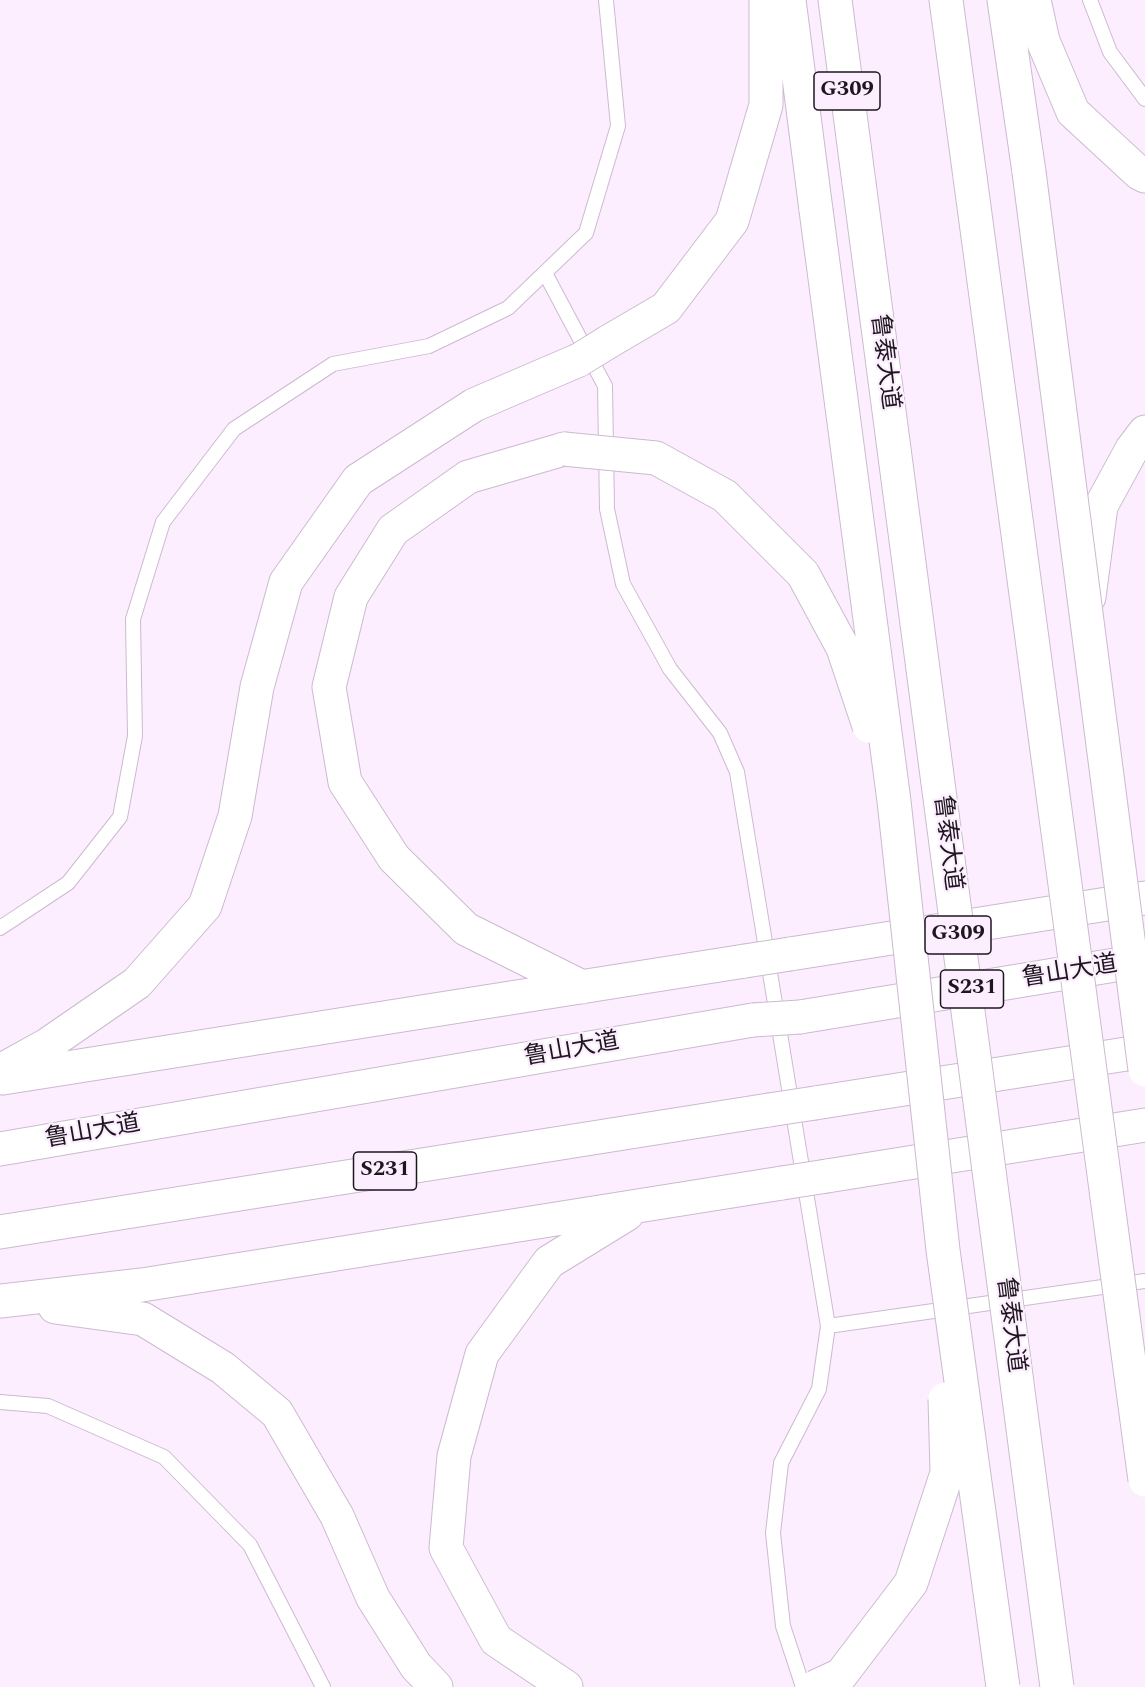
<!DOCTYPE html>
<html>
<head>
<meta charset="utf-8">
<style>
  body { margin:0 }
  canvas { display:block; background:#fcedff }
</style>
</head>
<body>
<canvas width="1145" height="1687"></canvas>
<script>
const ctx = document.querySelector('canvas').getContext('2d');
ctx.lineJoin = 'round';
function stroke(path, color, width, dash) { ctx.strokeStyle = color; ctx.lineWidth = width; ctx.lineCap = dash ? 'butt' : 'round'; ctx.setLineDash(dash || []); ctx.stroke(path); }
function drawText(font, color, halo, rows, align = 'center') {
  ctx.font = font + ' Spectral,"Noto Sans SC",serif'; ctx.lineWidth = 4.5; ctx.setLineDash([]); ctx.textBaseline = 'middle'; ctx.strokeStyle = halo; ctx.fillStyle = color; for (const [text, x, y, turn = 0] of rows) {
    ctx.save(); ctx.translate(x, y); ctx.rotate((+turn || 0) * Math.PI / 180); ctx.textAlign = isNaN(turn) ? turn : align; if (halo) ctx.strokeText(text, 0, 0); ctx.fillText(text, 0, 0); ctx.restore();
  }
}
const service = new Path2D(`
  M1090 0 1110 52 1145 99
  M545 273 605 386 607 509 623 584 670 669 720 733 737 772 828 1326 819 1389 781 1463 773 1533 783 1626 803 1687
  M0 928 68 883 120 817 135 736 133 619 163 522 234 429 333 364 429 346 508 308 586 233 618 126 606 0
  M828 1326 1145 1281
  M0 1402 48 1406 164 1457 250 1545 323 1687`);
const primary = new Path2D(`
  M789 0 816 210
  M1004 0 1029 172
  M1034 0 1043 41 1073 112 1139 173 1145 176
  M608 342 666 308 732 221 766 105V0
  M564 449 468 477 393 530 351 597 329 687 345 782 394 858 466 929 582 987
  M1089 597 1101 506 1132 449 1145 432
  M790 954 1145 898
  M800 1017 1145 960
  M0 1071 47 1045 137 983 205 906 235 816 257 687 286 582 358 480 474 405 579 360
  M3 1078 745 961
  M815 1103 1145 1051
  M0 1149 753 1020
  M827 1176 1145 1125
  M0 1232 769 1110
  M0 1301 142 1285 782 1183
  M55 1307 143 1319 223 1368 277 1413 337 1516 373 1598 416 1666 436 1687
  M566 1687 496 1640 446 1548 454 1456 482 1354 549 1262 627 1214`);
const trunk = new Path2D(`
  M835 0 859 183
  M946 0 970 177`);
stroke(service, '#ccbacf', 16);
stroke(primary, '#ccbacf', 35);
stroke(trunk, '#ccbacf', 35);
stroke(service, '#fff', 14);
stroke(primary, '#fff', 33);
stroke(trunk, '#fff', 33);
const primaryBridge = new Path2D(`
  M1029 172 1145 1070
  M816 210 894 801 943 1250 1003 1687
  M579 360 608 342
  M564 449 656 458 725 496 803 574 843 648 869 726
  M745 961 790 954
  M753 1020 800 1017
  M769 1110 815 1103
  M782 1183 827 1176
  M815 1687 841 1675 911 1583 947 1473 945 1399`);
const trunkBridge = new Path2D(`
  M970 177 1145 1480
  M859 183 1057 1687`);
stroke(primaryBridge, '#ccbacf', 35, []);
stroke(trunkBridge, '#ccbacf', 35, []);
stroke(primaryBridge, '#fff', 33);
stroke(trunkBridge, '#fff', 33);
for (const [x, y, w] of [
  [847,91,66],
  [958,935,66],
  [972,989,63],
  [385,1171,63]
]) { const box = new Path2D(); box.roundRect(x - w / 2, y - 19, w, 38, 4.5); ctx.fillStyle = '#fcedff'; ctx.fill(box); stroke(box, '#1d161e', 1.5); }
drawText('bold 22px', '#1d161e', null, [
  ["G309",847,91],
  ["G309",958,935],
  ["S231",972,989],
  ["S231",385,1171]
]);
drawText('24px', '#1d161e', '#fcedff', [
  ["鲁泰大道",883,362,83],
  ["鲁泰大道",946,843,83],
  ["鲁山大道",1070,973,-9],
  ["鲁山大道",572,1051,-10],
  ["鲁山大道",93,1133,-10],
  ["鲁泰大道",1009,1325,83]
]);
</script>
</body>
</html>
